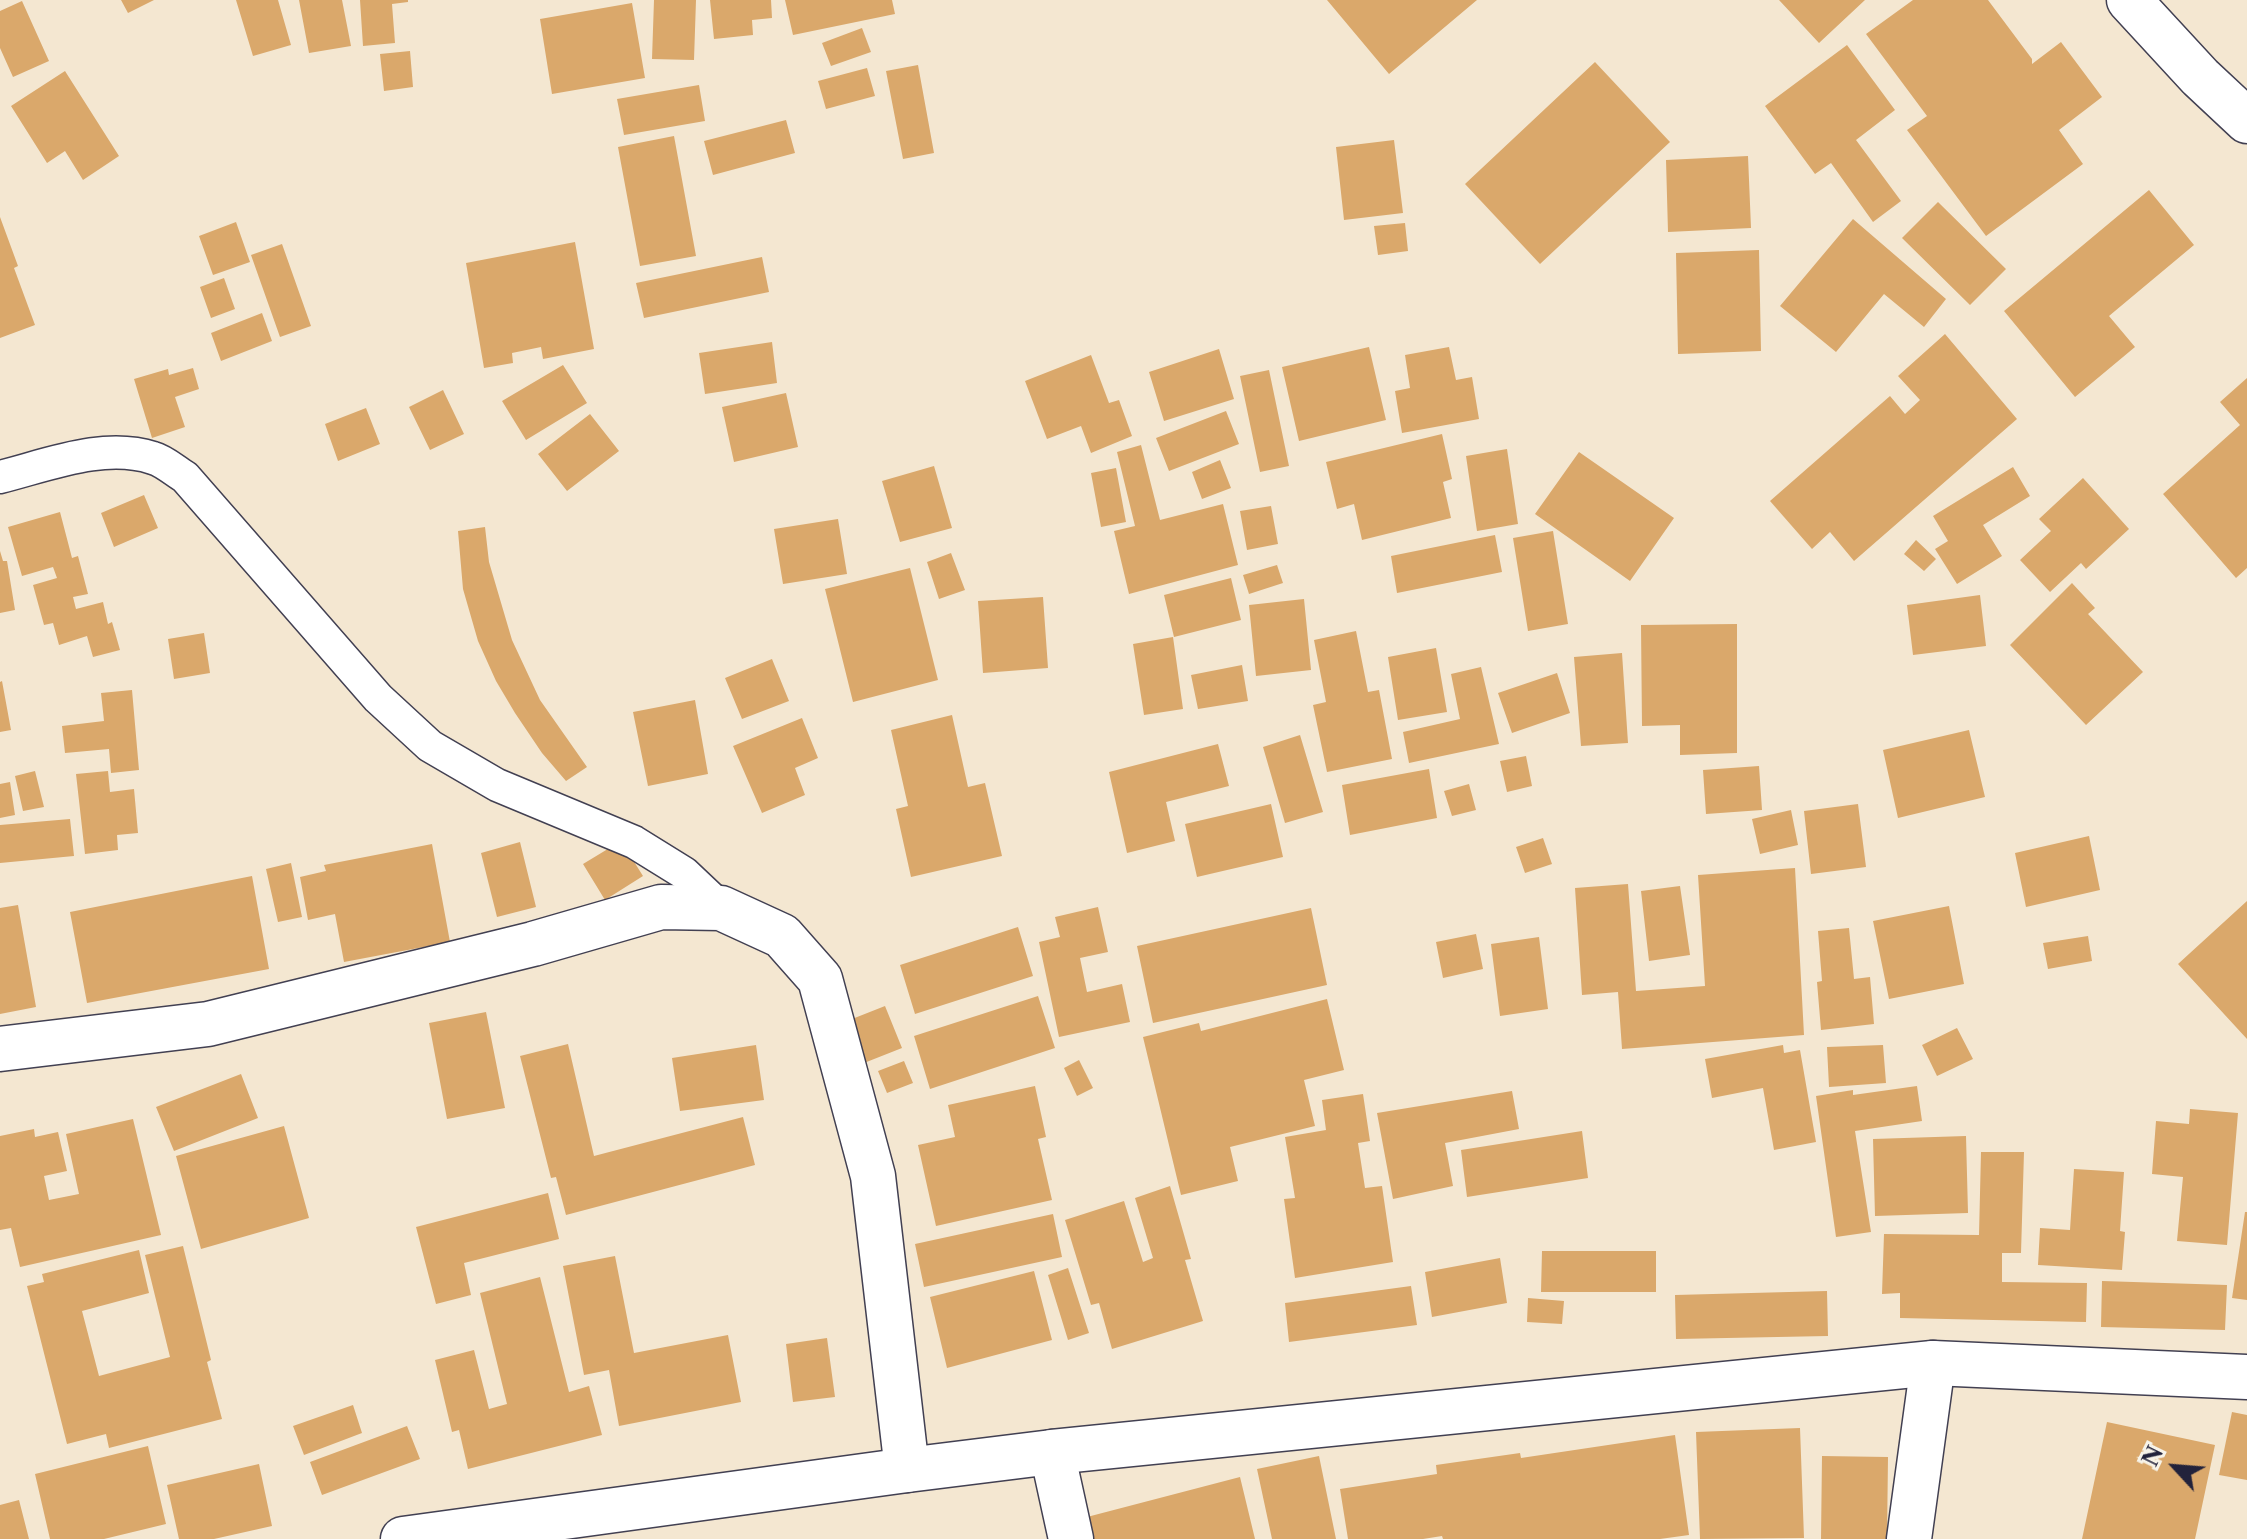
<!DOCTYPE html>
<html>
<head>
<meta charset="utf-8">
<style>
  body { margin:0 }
  #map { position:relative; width:2247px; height:1539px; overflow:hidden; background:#f4e7d1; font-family:"Libre Caslon Text",serif }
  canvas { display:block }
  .north { position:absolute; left:2135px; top:1427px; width:80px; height:80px; -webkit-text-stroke:6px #f7f3e8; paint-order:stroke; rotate:296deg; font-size:22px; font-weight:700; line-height:32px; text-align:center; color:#22223b }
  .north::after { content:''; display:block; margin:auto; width:28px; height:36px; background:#22223b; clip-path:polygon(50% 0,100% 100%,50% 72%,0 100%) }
</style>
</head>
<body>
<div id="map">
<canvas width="2247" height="1539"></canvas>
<div class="north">N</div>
</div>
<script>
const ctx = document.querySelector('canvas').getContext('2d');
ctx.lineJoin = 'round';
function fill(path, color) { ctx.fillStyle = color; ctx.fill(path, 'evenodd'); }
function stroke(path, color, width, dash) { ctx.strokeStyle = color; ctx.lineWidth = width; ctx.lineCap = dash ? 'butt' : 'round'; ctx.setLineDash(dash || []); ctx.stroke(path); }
fill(new Path2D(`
  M121 0H154L128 13Z
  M236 0H278L291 45 253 56Z
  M299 0H342L351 46 309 53Z
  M360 0H408V2L392 4 395 43 363 46Z
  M654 0H696L694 60 652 59Z
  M710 0H771L772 18 752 20 753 35 714 39Z
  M785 0H892L895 14 793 35Z
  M1327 0H1477L1389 74Z
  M1779 0H1865L1819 43Z
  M1913 0H1988L2032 59V64L2061 42 2102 97 2059 130 2083 164 1986 236 1907 130 1927 116 1866 34Z
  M22 1 49 61 13 77 0 48V11Z
  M632 3 645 78 552 94 540 19Z
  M862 28 871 52 831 66 822 43Z
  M1847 45 1895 110 1856 140 1901 201 1873 222 1831 163 1815 174 1765 106Z
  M410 51 413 87 384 91 380 54Z
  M1595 62 1670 142 1540 264 1465 184Z
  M918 65 934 153 903 159 886 71Z
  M867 68 875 96 826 109 818 81Z
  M65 71 119 156 83 180 65 151 47 163 11 106Z
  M699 85 705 121 624 135 617 99Z
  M786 120 795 153 713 175 704 141Z
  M674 136 696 256 640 266 618 147Z
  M1394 140 1403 213 1344 220 1336 147Z
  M1748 156 1751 228 1668 232 1666 160Z
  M2149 190 2194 245 2109 316 2135 347 2075 397 2004 311Z
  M1938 202 2006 269 1970 305 1902 238Z
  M0 217 18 266 14 268 35 325 0 338Z
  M1853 219 1946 299 1924 327 1884 294 1836 352 1780 306Z
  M236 222 250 262 213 275 199 236Z
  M1405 223 1408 251 1378 255 1374 226Z
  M575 242 594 349 543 359 541 347 512 353 513 363 484 368 466 263Z
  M282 244 311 326 280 337 251 255Z
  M1759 250 1761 351 1678 354 1676 253Z
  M762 257 769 292 644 318 636 283Z
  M224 278 235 309 211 318 200 287Z
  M262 313 272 341 221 361 211 333Z
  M1945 334 2017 419 1854 561 1830 532 1812 549 1770 501 1890 396 1905 414 1920 400 1898 376Z
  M772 342 777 383 705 394 699 353Z
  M1369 347 1386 420 1299 441 1282 367Z
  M1449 347 1456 380 1472 377 1479 419 1402 433 1395 391 1410 388 1405 355Z
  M1219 349 1234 399 1164 421 1149 372Z
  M1091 355 1109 403 1119 400 1132 436 1091 453 1081 426 1047 439 1025 381Z
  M563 365 587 403 526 440 502 401Z
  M193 368 199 389 175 397 185 427 152 438 134 379 168 369 169 375Z
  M1269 370 1289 466 1260 472 1240 376Z
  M2247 378V568L2236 578 2163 494 2240 425 2220 402Z
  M443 390 464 434 430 450 409 407Z
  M786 393 798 447 734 462 722 407Z
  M366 408 380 444 338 461 325 424Z
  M1226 411 1239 444 1169 471 1156 438Z
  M590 414 619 451 567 491 538 454Z
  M1442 434 1452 479 1443 482 1451 518 1362 540 1354 504 1337 509 1326 462Z
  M1141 445 1160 520 1223 504 1238 565 1129 594 1114 531 1135 526 1117 452Z
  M1507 449 1518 524 1477 531 1466 456Z
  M1579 452 1674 518 1630 581 1535 514Z
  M1220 460 1231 488 1202 499 1192 472Z
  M934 466 952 528 900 542 882 481Z
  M2013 467 2030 496 1983 525 2002 556 1957 584 1935 549 1948 541 1933 516Z
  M1116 468 1126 522 1101 527 1091 473Z
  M2083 478 2129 529 2086 569 2081 563 2050 592 2020 560 2051 531 2039 519Z
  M144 495 158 528 114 547 101 513Z
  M1271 506 1278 544 1247 550 1240 511Z
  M60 512 72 558 78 556 88 594 73 597 76 609 103 602 108 624 112 622 120 650 93 657 87 636 59 645 53 623 44 625 33 585 57 578 53 567 22 576 8 527Z
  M838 519 847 574 783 584 774 529Z
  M485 527 489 562 512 640 540 700 587 767 566 781 542 753 515 713 496 681 478 641 463 589 458 531Z
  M1553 531 1568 624 1528 631 1513 538Z
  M1495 535 1502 572 1397 593 1391 556Z
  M1916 540 1936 559 1924 571 1904 554Z
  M0 551 3 561H7L15 610 0 613Z
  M951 553 965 590 939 599 927 562Z
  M1277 565 1283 583 1249 594 1243 575Z
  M910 568 938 680 853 702 825 589Z
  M1231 578 1241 620 1174 637 1164 595Z
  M2072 583 2095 608 2088 614 2143 672 2086 725 2010 645Z
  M1980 595 1986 646 1913 655 1907 605Z
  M1043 597 1048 668 983 673 978 601Z
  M1304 599 1311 670 1256 676 1249 605Z
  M1737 624V753L1680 755V725L1642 726 1641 625Z
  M1356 631 1368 692 1379 690 1392 759 1327 772 1313 705 1326 702 1314 640Z
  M204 633 210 673 174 679 168 639Z
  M1173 637 1183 709 1144 715 1133 644Z
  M1436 648 1447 712 1398 720 1388 657Z
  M1622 653 1628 743 1581 746 1574 657Z
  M772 659 789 701 742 719 725 678Z
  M1242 665 1248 701 1198 709 1191 675Z
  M1481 667 1499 744 1409 763 1403 732 1460 719 1451 674Z
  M1557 673 1570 713 1512 733 1498 693Z
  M2 681 11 730 0 732V682Z
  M132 690 139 770 111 773 109 749 65 753 62 726 104 721 101 693Z
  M695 700 708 774 648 786 633 712Z
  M952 715 968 787 985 783 1002 856 911 877 896 809 908 806 891 730Z
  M802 718 818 758 795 768 805 795 762 813 733 746Z
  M1969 730 1985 797 1898 818 1883 750Z
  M1300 735 1323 812 1285 823 1263 747Z
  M1218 744 1229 786 1166 802 1175 841 1127 853 1109 772Z
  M1526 756 1532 786 1507 792 1500 761Z
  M1759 766 1762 810 1706 814 1703 770Z
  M1429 769 1437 818 1350 835 1342 785Z
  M35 771 44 807 23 811 15 776Z
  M108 771 110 792 134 789 138 833 117 835 118 850 85 854 76 774Z
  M10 782 15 815 0 818V784Z
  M1469 784 1476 810 1452 816 1444 791Z
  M1271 804 1283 857 1197 877 1185 824Z
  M1858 804 1866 867 1811 874 1804 811Z
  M1791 810 1798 845 1760 854 1752 819Z
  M70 819 74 856 0 863V825Z
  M2089 836 2100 890 2026 907 2015 853Z
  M1543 838 1552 864 1525 873 1516 847Z
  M621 841 643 876 605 900 583 864Z
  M520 842 536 907 497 917 481 853Z
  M432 844 450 942 344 962 335 914 308 920 300 877 326 871 324 865Z
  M291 863 302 917 278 922 266 869Z
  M1795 868 1804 1035 1622 1049 1618 992 1582 995 1575 888 1628 884 1636 991 1705 986 1698 875Z
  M252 876 269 969 87 1003 70 912Z
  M1680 886 1690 955 1649 961 1641 891Z
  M2247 901V1039L2178 964Z
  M18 905 36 1007 0 1014V908Z
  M1949 906 1964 984 1889 999 1873 921Z
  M1098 907 1108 952 1080 958 1087 992 1122 984 1130 1022 1059 1037 1039 942 1060 937 1055 917Z
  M1311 908 1327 985 1153 1023 1137 946Z
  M1018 927 1033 976 915 1014 900 965Z
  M1849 928 1854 979 1870 977 1874 1024 1821 1030 1817 982 1822 981 1818 931Z
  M1476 934 1483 969 1443 978 1436 942Z
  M2088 936 2092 961 2048 969 2043 943Z
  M1539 937 1548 1009 1500 1016 1491 944Z
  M1038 996 1055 1048 930 1089 914 1036Z
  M1327 999 1344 1070 1304 1080 1315 1126 1230 1147 1238 1181 1181 1195 1143 1037 1199 1023 1201 1031Z
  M885 1006 902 1048 864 1063 847 1021Z
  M486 1012 505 1108 447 1119 429 1023Z
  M1957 1028 1973 1059 1937 1076 1922 1045Z
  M568 1044 594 1156 743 1117 755 1165 566 1215 556 1177 551 1178 520 1056Z
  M756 1045 764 1100 680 1111 672 1058Z
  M1783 1045 1784 1053 1800 1050 1816 1142 1774 1150 1763 1088 1712 1098 1705 1059Z
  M1883 1045 1886 1083 1829 1087 1827 1047Z
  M1079 1060 1093 1088 1077 1096 1064 1068Z
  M904 1061 913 1083 887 1093 878 1071Z
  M241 1074 258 1118 174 1151 156 1107Z
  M1035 1086 1046 1137 1038 1139 1052 1200 936 1226 918 1145 955 1137 948 1105Z
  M1917 1086 1922 1121 1855 1131 1871 1232 1836 1237 1816 1096 1853 1090V1095Z
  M1512 1091 1519 1129 1445 1143 1453 1186 1393 1199 1377 1113Z
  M1363 1094 1370 1141 1358 1143 1365 1188 1382 1186 1393 1262 1295 1278 1284 1199 1295 1198 1285 1137 1326 1130 1322 1100Z
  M2190 1109 2238 1113 2227 1245 2177 1241 2183 1177 2152 1174 2156 1121 2189 1124Z
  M133 1119 161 1235 20 1267 11 1228 0 1230V1136L34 1129 35 1137 58 1132 67 1171 44 1176 49 1200 79 1194 66 1134Z
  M284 1126 309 1218 201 1249 176 1156Z
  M1582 1131 1588 1178 1467 1197 1461 1150Z
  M1966 1136 1968 1213 1875 1216 1873 1139Z
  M1981 1152H2024L2021 1253H2002V1282L2087 1283 2086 1322 1900 1318V1293L1882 1294 1884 1234 1979 1235Z
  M2074 1169 2124 1172 2120 1231 2125 1232 2122 1270 2038 1265 2040 1228 2070 1230Z
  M1170 1186 1191 1259 1185 1260 1203 1321 1112 1349 1099 1303 1091 1305 1065 1220 1124 1201 1143 1262 1153 1258 1135 1198Z
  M548 1193 559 1239 464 1263 471 1295 436 1304 416 1227Z
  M2245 1212H2247V1300L2232 1298Z
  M1053 1214 1062 1257 924 1287 915 1244Z
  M183 1246 211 1360 207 1362 222 1419 109 1448 106 1434 67 1444 27 1286 44 1282 42 1274 139 1250 149 1293 82 1311 99 1376 170 1357 145 1255Z
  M1542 1251H1656V1292H1541Z
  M615 1256 634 1353 728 1335 741 1402 619 1426 609 1370 584 1375 563 1266Z
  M1500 1258 1507 1303 1432 1317 1425 1272Z
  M1068 1268 1089 1333 1068 1340 1048 1275Z
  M1034 1271 1052 1340 947 1368 930 1297Z
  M540 1277 569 1392 589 1386 602 1435 468 1469 459 1430 452 1432 435 1360 474 1350 489 1409 507 1404 480 1293Z
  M2102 1281 2227 1285 2225 1330 2101 1327Z
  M1411 1286 1417 1325 1289 1342 1285 1303Z
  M1827 1291 1828 1336 1676 1339 1675 1295Z
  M1528 1298 1564 1301 1562 1324 1527 1322Z
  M827 1338 835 1397 793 1402 786 1344Z
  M353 1405 362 1433 304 1455 293 1426Z
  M2232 1412 2247 1415V1480L2219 1475Z
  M2107 1422 2215 1445 2195 1539H2082Z
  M407 1426 420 1459 322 1495 310 1462Z
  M1800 1428 1804 1538 1700 1539 1696 1432Z
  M1675 1435 1689 1535 1660 1539H1443L1442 1536 1423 1539H1348L1340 1489 1437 1474 1436 1465 1520 1453 1521 1458Z
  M148 1446 166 1524 104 1539H50L35 1474Z
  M1319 1456 1336 1539H1272L1257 1469Z
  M1822 1456 1888 1457 1887 1539H1821Z
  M259 1464 272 1526 214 1539H179L167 1485Z
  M1240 1477 1255 1539H1092L1087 1517Z
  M19 1500 29 1539H0V1505Z`), '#daa86b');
const lane = new Path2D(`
  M0 477C48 465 104 442 153 458 164 461 175 471 185 477L378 698 430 746 497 785 634 842 684 873 721 908`);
const street = new Path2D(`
  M2129 0 2200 77 2247 121
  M0 1049 208 1024 533 944 661 907 721 908 782 936 820 979 873 1176 907 1470
  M1052 1452 1071 1539
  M1909 1539 1933 1363`);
const secondary = new Path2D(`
  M403 1539 907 1470 1052 1452 1933 1363 2247 1377`);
stroke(lane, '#424052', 35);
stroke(street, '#424052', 47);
stroke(secondary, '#424052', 47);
stroke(lane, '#fff', 32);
stroke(street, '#fff', 44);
stroke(secondary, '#fff', 44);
</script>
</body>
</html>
